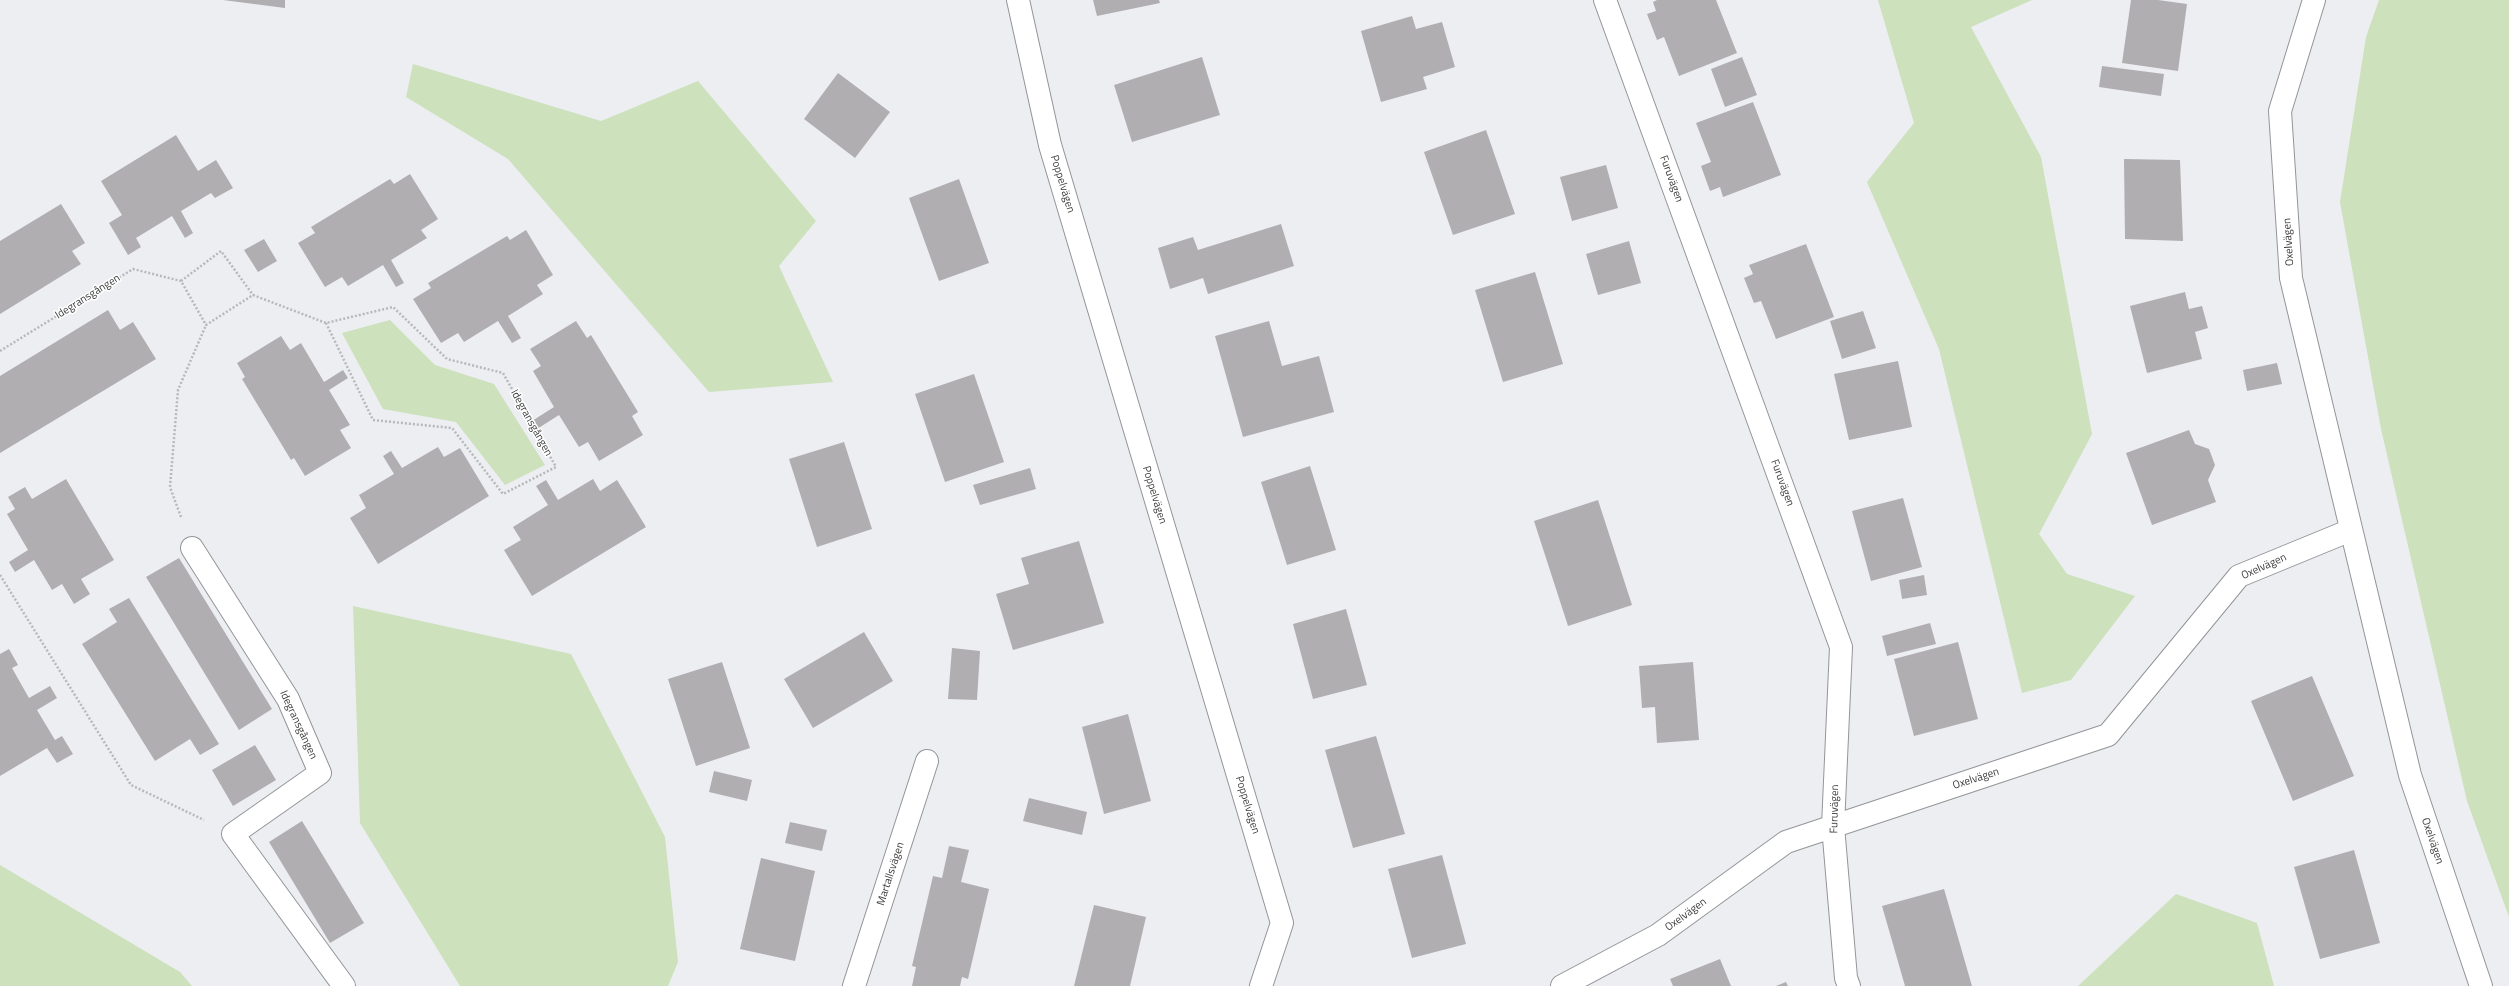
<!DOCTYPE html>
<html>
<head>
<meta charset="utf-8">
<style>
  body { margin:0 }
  canvas { display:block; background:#eceef1 }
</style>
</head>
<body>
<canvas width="2509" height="986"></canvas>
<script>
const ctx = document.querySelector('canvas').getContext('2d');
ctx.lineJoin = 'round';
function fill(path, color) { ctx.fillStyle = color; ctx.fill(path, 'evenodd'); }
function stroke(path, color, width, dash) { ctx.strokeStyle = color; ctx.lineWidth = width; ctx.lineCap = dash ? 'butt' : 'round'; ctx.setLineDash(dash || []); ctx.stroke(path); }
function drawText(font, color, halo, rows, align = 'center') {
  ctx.font = font + ' "Titillium Web",sans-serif'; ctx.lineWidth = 3; ctx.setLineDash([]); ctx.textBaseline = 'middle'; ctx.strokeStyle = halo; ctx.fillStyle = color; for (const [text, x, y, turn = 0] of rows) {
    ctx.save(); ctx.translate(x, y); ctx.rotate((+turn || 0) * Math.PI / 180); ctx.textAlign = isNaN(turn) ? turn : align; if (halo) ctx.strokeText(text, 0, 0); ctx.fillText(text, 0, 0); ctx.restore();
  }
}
fill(new Path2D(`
  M1878 0H2032L1971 27 2041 157 2092 434 2039 534 2067 574 2135 596 2071 680 2022 693 1939 349 1867 182 1914 123Z
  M2379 0H2509V917L2467 801 2381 429 2340 202 2366 37Z
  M413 64 601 121 698 81 816 221 779 266 833 382 709 392 508 159 406 97Z
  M390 320 435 365 494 384 545 465 505 485 456 422 383 409 342 333Z
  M353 606 571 654 665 837 678 962 668 986H460L360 823Z
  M0 865 180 972 192 986H0Z
  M2176 894 2257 923 2274 986H2078Z`), '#cce1bc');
fill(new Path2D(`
  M223 0H285V8Z
  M1093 0H1159L1160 3 1097 16Z
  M1657 0H1716L1737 53 1679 76 1664 37 1657 40 1647 14 1656 11 1653 2Z
  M2131 0H2158L2187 4 2178 71 2122 63Z
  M1412 16 1416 29 1442 22 1455 67 1423 77 1427 89 1381 102 1361 31Z
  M1202 57 1220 115 1132 142 1114 85Z
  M1742 57 1757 95 1725 107 1711 69Z
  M2102 66 2164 74 2161 96 2099 87Z
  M838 73 890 112 855 158 804 119Z
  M1753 102 1781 175 1723 197 1720 187 1710 191 1701 166 1711 162 1696 123Z
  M1486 130 1515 214 1453 235 1424 152Z
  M176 135 198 171 216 160 233 188 215 198 211 193 181 211 193 233 185 238 172 216 136 238 141 247 128 255 109 223 122 215 101 181Z
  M2124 159 2180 160 2183 241 2125 239Z
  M1606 165 1618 208 1572 221 1560 177Z
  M410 174 438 219 421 230 427 238 391 260 404 283 396 287 383 265 348 286 342 277 325 287 298 243 315 233 311 227 390 179 394 184Z
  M959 179 989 263 939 281 909 198Z
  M61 204 85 243 72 251 81 264 0 314V241Z
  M1281 224 1294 266 1208 294 1203 278 1170 289 1158 248 1193 237 1198 250Z
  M526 230 553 275 537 285 543 294 508 316 521 338 512 343 498 321 464 342 458 333 441 343 413 299 431 288 428 283 507 236 510 240Z
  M264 239 277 261 258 272 244 250Z
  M1629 241 1641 283 1598 295 1586 254Z
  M1806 244 1834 317 1776 339 1761 301 1754 303 1744 278 1753 274 1749 265Z
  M1535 272 1563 364 1503 382 1475 290Z
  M2185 292 2189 309 2202 306 2208 328 2195 332 2202 359 2147 373 2130 306Z
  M108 310 120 330 133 322 156 359 0 453V376Z
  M1863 311 1876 348 1842 359 1830 321Z
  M576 321 587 338 591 335 638 412 632 416 643 435 599 461 588 442 579 447 559 415 537 429 532 421 554 407 533 371 541 366 530 349Z
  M1269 321 1282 366 1319 356 1334 412 1243 437 1215 336Z
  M281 336 290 350 301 343 324 382 343 370 348 378 329 390 350 425 340 430 351 448 305 476 294 458 291 460 242 379 245 377 237 363Z
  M1898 361 1912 427 1849 440 1834 374Z
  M2277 363 2282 384 2247 391 2243 370Z
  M974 374 1004 462 945 482 915 394Z
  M2189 430 2195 444 2209 449 2215 465 2208 480 2216 502 2152 525 2126 453Z
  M844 442 872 529 817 547 789 459Z
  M438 447 444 457 460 448 489 496 378 564 350 518 366 508 359 495 394 474 383 456 391 451 402 468Z
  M1310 466 1336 550 1287 565 1261 482Z
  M1030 468 1036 489 980 505 973 485Z
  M66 479 114 560 81 579 90 594 74 604 62 584 52 590 34 560 15 572 9 562 28 550 7 514 15 509 8 497 25 487 32 499Z
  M593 479 600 491 617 480 646 527 532 596 504 550 521 540 513 527 548 505 536 486 546 480 558 500Z
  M1903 498 1922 567 1871 581 1852 511Z
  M1598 500 1632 605 1568 626 1534 521Z
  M1079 541 1104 623 1013 650 996 594 1029 584 1021 558Z
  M179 558 272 709 239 730 146 577Z
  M1924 575 1927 595 1902 599 1899 580Z
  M129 598 219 744 200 755 190 739 155 761 82 644 117 622 109 609Z
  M1346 609 1367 685 1313 699 1293 624Z
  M1930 623 1936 644 1887 656 1882 636Z
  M864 632 893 681 813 728 784 679Z
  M1958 642 1978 719 1914 736 1894 659Z
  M952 648 980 651 977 700 948 699Z
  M9 649 18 665 12 668 29 698 50 686 57 698 37 710 55 740 62 736 73 754 57 763 47 748 0 776V654Z
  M722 662 750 748 696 766 668 679Z
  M1693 662 1699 740 1657 743 1655 707 1642 708 1639 666Z
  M2312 676 2354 776 2293 801 2251 701Z
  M1128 714 1151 801 1104 814 1082 727Z
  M1376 736 1405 834 1353 848 1325 750Z
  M255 745 276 780 233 806 212 770Z
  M714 771 752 780 747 801 709 792Z
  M1029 798 1087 812 1082 835 1023 821Z
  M302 821 364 923 330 943 269 842Z
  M790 822 827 830 822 851 785 843Z
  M949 846 969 850 961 882 989 889 968 979 962 977 960 986H912L916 967 912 966 933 876 942 878Z
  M2354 850 2380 943 2320 959 2294 867Z
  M1442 855 1466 944 1412 958 1388 869Z
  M761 858 815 871 795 961 740 949Z
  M1944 889 1972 986H1905L1882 906Z
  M1094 905 1146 917 1130 986H1074Z
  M1720 959 1731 986H1673L1670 979Z
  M1786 982 1788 986H1776Z`), '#b1aeb1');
const lane = new Path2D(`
  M192 548 288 699 320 773 233 834 344 986`);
const street = new Path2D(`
  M1018 0 1050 145 1282 923 1261 986
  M1605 0 1841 647 1833 826 1846 978 1849 986
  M2314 0 2280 111 2291 278 2410 775 2481 986
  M854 986 927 761
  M1562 986 1658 935 1786 842 2108 735 2239 576 2351 530`);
stroke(lane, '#939598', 24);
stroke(street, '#939598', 24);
stroke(new Path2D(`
  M181 281 221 251 253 295
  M0 351 133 269 181 281 206 325 253 295 326 323 393 307 447 359 503 373 556 467 503 494 452 428 373 420 326 323
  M181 517 170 487 178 390 206 325
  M0 575 131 785 204 820`), '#b7b8bb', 2.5, [2, 2]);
stroke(lane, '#fff', 22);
stroke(street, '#fff', 22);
drawText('11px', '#3b3b3c', '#fff', [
  ["Furuvägen",1671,179,70],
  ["Poppelvägen",1062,184,73],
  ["Oxelvägen",2289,242,-94],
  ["Idegransgången",88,297,-32],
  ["Idegransgången",531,423,61],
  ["Furuvägen",1782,483,70],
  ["Poppelvägen",1154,495,73],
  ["Oxelvägen",2264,567,-24],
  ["Idegransgången",298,725,65],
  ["Oxelvägen",1976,779,-18],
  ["Poppelvägen",1247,805,73],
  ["Furuvägen",1835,809,-89],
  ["Oxelvägen",2432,841,71],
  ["Martallsvägen",891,874,-72],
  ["Oxelvägen",1686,915,-36]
]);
</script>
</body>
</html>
